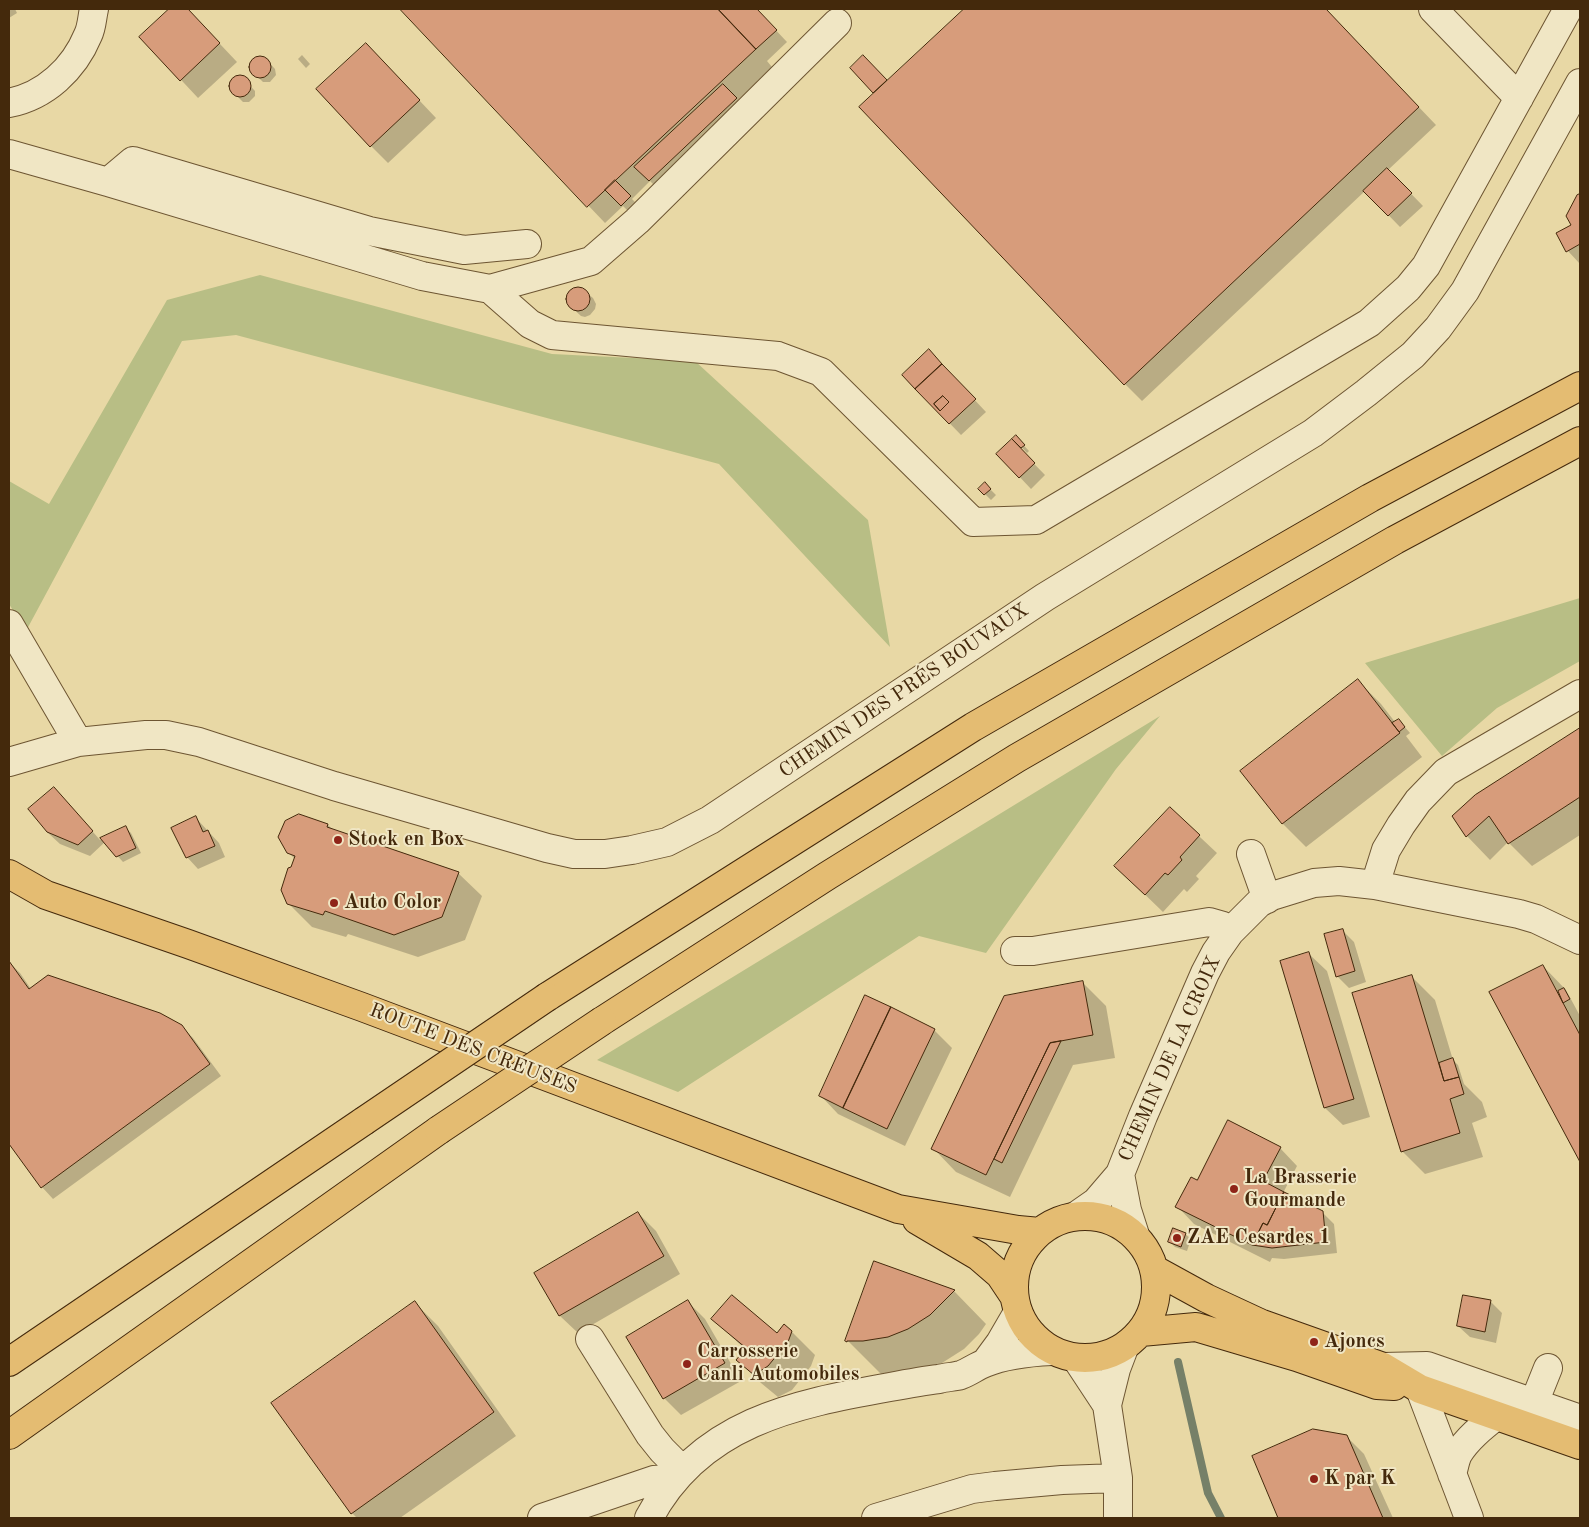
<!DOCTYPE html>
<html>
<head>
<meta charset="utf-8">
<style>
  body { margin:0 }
  #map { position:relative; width:1589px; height:1527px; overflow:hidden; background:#e8d8a5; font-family:"Old Standard TT",serif }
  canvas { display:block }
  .frame { position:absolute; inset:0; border:10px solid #44290c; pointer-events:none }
</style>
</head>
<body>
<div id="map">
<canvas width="1589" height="1527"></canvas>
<div class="frame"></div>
</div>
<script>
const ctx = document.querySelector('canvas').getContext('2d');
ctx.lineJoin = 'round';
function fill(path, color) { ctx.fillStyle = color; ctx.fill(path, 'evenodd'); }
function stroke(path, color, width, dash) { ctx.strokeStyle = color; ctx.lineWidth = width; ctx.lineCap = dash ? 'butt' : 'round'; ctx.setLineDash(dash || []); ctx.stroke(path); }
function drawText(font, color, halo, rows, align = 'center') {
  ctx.font = font + ' "Old Standard TT",serif'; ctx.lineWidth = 4; ctx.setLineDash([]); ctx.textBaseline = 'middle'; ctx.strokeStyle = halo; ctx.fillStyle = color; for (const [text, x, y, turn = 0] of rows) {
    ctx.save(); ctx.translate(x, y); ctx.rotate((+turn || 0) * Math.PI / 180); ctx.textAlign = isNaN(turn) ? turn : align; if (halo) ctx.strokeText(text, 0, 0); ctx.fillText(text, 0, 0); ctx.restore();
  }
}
fill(new Path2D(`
  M260 275 552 354 695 361 868 520 890 647 719 464 236 335 182 341 26 631 9 604V481L49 504 167 300Z
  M1580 598V661L1497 708 1442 756 1365 663Z
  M1160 716 1116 769 986 953 919 936 678 1092 597 1060Z`), '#b8be85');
fill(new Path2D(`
  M9 9H15L17 13 9 18Z
  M171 9H187L237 62 198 98 141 37Z
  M401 9H717L718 10 720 9H756L787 42 767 61 772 67 738 100 748 110 661 192 650 181 632 199 635 202 627 210 623 206 605 223Z
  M966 9H1325L1436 125 1388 170 1423 206 1400 227 1365 191 1142 401 1125 384 852 68 863 57 887 82Z
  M302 55 310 64 306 68 298 59Z
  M259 57 265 58 275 69 276 75 270 82H263L252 71V63Z
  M383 62 436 118 388 163 371 146Z
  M235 78H243L255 91V96L249 102H243L232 91 230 84Z
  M1580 195V264L1568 251 1558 234 1572 226 1578 196Z
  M577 288 582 289 593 298 596 304 595 309 590 315 585 317 581 316 570 306 567 302 568 295 571 291Z
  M940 363 986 412 961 435 903 375Z
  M1016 437 1029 451 1027 453 1014 439Z
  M1012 441 1045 475 1031 489 998 454Z
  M985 484 996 495 991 500 980 489Z
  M1358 681 1381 704 1395 722 1404 726 1410 733 1406 736 1422 757 1306 847 1283 824 1242 771Z
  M1580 729V835L1532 866 1508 842 1490 860 1467 836 1454 816 1476 796Z
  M65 800 100 840 126 828 131 833 141 853 123 862 105 842 90 856 60 844 47 832Z
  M1170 809 1217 853 1196 876 1199 879 1187 892 1184 889 1163 912 1134 884Z
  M299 815 328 825 334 831 458 873 482 896 465 940 418 957 348 934 346 937 312 927 288 903 292 868 295 859 288 852Z
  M196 818 219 843 225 857 198 869 187 857Z
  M1342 930 1354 942 1366 982 1349 988 1337 976Z
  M1309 954 1327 971 1370 1117 1343 1125 1325 1108 1281 962Z
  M9 962 20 973 31 989 181 1026 193 1038 221 1076 53 1199 42 1187 9 1142Z
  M1543 966 1566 990 1580 1016V1159L1557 1114Z
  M1412 977 1435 1000 1453 1060 1458 1065 1464 1084 1482 1102 1487 1117 1472 1123 1483 1157 1425 1174 1402 1151Z
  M1082 982 1106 1006 1115 1058 1073 1065 1010 1197 956 1172 933 1148Z
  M934 1030 952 1048 905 1146 838 1114 821 1096Z
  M1280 1148 1297 1166 1283 1193 1322 1212 1334 1224 1337 1253 1284 1259 1272 1258 1270 1262 1194 1224 1177 1206 1197 1182Z
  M638 1213 656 1231 680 1274 578 1333 560 1316 536 1273Z
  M1185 1234 1191 1239 1187 1251 1175 1247 1170 1242Z
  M953 1290 986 1324 979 1334 964 1349 942 1363 922 1371 897 1375 881 1374 847 1340Z
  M1490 1301 1502 1313 1496 1343 1470 1337 1458 1326Z
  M688 1302 705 1319 741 1381 681 1415 664 1398Z
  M415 1303 438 1326 516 1436 400 1518H357L352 1513Z
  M713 1319 777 1335 792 1332 815 1355 811 1366 792 1390 778 1397 761 1383 738 1360 746 1350Z
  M1346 1436 1364 1454 1393 1518H1280L1253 1457Z`), '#0003');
stroke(new Path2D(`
  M1178 1362 1208 1493 1221 1518`), '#768068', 8);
const building = new Path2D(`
  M169 9H188L220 43 180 81 139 37Z
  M400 9H718L756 49 587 207Z
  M718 9H757L777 30 756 49Z
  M964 9H1326L1419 107 1124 385 859 107Z
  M366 43 420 100 370 147 316 89Z
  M863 55 887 80 873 93 850 68Z
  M249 67a11 11 0 1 1 22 0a11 11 0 1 1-22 0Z
  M229 86a11 11 0 1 1 22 0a11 11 0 1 1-22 0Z
  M723 84 737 98 649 181 634 167Z
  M1387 168 1412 193 1388 216 1363 191Z
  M615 180 631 196 621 206 605 190Z
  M1580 194V244L1566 252 1556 233 1571 225 1566 216 1577 195Z
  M566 299a12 12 0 1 1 24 0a12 12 0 1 1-24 0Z
  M929 349 942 364 915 389 902 375Z
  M942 364 976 399 949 424 915 389ZM943 396 949 402 940 411 934 404Z
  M943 396 949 402 940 411 934 404Z
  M1016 435 1025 445 1021 448 1012 439Z
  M1012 439 1035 463 1019 478 996 454Z
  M985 482 991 489 984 495 978 489Z
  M1358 679 1400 733 1282 824 1240 771Z
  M1399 719 1405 727 1399 732 1392 723Z
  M1580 728V797L1508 844 1489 816 1466 837 1452 816 1475 795Z
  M54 787 93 831 78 845 47 832 28 809Z
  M1170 807 1200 835 1180 857 1182 860 1168 875 1165 873 1145 895 1114 866Z
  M299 814 328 824 327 827 459 872 442 917 394 935 325 911 323 915 287 904 281 890 288 868 291 867 295 856 287 853 278 837 285 821Z
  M196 816 203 832 208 830 215 846 186 858 171 828Z
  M126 826 136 848 116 857 100 838Z
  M1343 929 1355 971 1336 977 1324 934Z
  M1309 952 1354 1099 1324 1108 1280 961Z
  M9 961 29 989 48 975 160 1013 182 1025 210 1064 41 1188 9 1144Z
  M1543 965 1580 1035V1162L1489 992Z
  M1412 975 1444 1081 1459 1077 1464 1094 1450 1099 1460 1133 1401 1152 1352 993Z
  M1083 981 1093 1035 1050 1043 986 1175 931 1149 1004 996Z
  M1564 988 1570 999 1563 1003 1558 991Z
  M865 995 891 1007 843 1108 819 1096Z
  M891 1007 935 1029 887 1129 843 1108Z
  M1061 1041 1002 1163 994 1159 1050 1043Z
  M1453 1058 1459 1077 1444 1081 1439 1063Z
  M1228 1120 1281 1147 1263 1181 1284 1192 1267 1225 1263 1223 1252 1245 1175 1207 1191 1177 1197 1180Z
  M1284 1192 1323 1211 1326 1242 1272 1248 1252 1245 1263 1223 1267 1225Z
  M638 1212 664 1256 559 1316 534 1273Z
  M1173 1228 1186 1233 1181 1247 1168 1242Z
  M874 1261 955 1290 930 1315 908 1329 888 1337 863 1341H847V1342L845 1341Z
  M732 1295 777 1333 784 1324 792 1331 788 1342 768 1366 754 1375 736 1360 746 1348 711 1319Z
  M1463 1295 1491 1300 1485 1332 1457 1326Z
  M688 1300 725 1363 663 1399 626 1337Z
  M415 1301 494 1412 351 1514 271 1403Z
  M1313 1429 1347 1435 1383 1518H1278L1252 1456Z`);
fill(building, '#d79c7b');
stroke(building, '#44290c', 1);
const minor = new Path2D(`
  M1433 9 1519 98
  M9 103C45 96 74 69 88 35 92 27 92 17 94 9
  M9 154 108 182 422 276 490 289 591 261 637 221 837 23
  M108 182 133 161 369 231 464 250 527 244
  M490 289 530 324 552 335 778 356 821 372 973 522 1036 520 1369 323 1408 288 1426 266 1568 9
  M9 624 78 742
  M9 762 78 742 146 735H166L199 742 334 786 547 848 574 854H605L632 850 667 842 710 820 1045 597 1313 433 1366 393 1413 355 1438 328 1465 291 1580 83
  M1251 854 1267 899
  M1375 885 1386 850 1401 825 1418 801 1446 772 1580 694
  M1015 951H1033L1209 922 1223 926 1230 932
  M1120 1174 1127 1210 1135 1235
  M1076 1216 1096 1202 1120 1174 1143 1116 1205 973 1216 952 1230 932 1259 903 1272 896 1314 883 1339 881 1375 885 1519 914 1536 919 1580 940
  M590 1339 650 1435 662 1450 683 1471
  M1076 1358 1107 1405
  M986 1362 1000 1343 1018 1312
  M1383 1367 1427 1366 1580 1419
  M1420 1389 1469 1518
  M1534 1403 1548 1368
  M1452 1474C1454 1468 1455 1460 1458 1454 1467 1439 1482 1427 1496 1416
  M542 1518 654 1480 666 1479 673 1482
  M649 1518C699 1423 794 1404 890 1387 906 1384 922 1381 939 1379 946 1377 954 1377 961 1375 969 1372 977 1366 985 1363 1006 1354 1030 1352 1052 1351
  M876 1518 972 1489 995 1486 1062 1480 1118 1478
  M1118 1518V1478L1107 1405 1116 1369 1124 1348`);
const major = new Path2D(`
  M9 874 46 895 188 944 362 1007 898 1209 1018 1230 1040 1232
  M1014 1287a71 71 0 1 1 142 0a71 71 0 1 1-142 0Z
  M917 1220 978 1256 1000 1275 1014 1296
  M1155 1270 1206 1298 1262 1324 1383 1367 1420 1389 1580 1445
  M1141 1332 1196 1327 1297 1357 1377 1385 1394 1386`);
const highway = new Path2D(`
  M547 997 973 727 1370 498 1580 386
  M602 1021 827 876 1017 758 1395 540 1580 441
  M9 1362 364 1121
  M9 1435 439 1130`);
stroke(minor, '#6d5532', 30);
stroke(major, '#44290c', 30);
stroke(highway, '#44290c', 30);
stroke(minor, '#f0e6c4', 28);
stroke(major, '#e4bc72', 28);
stroke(highway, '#e4bc72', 28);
const highwayBridge = new Path2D(`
  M364 1121 547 997
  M439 1130 602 1021`);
stroke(highwayBridge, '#44290c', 30, []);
stroke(highwayBridge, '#e4bc72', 28);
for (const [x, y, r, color] of [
  [338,840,5,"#8f2418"],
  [334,903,5,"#8f2418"],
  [1234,1189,5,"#8f2418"],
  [1177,1238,5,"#8f2418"],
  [1314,1342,5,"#8f2418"],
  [687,1364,5,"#8f2418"],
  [1314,1479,5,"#8f2418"]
]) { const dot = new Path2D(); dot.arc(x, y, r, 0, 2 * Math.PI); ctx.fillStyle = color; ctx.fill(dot); stroke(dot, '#f0e6c4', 2); }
drawText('20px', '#44290c', '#f0e6c4', [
  ["CHEMIN DES PRÉS BOUVAUX",904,691,-34],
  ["ROUTE DES CREUSES",473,1049,21],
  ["CHEMIN DE LA CROIX",1170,1059,-66]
]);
drawText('bold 20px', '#44290c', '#f0e6c4', [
  ["Stock en Box",348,840],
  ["Auto Color",344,903],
  ["La Brasserie",1244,1178],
  ["Gourmande",1244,1201],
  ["ZAE Cesardes 1",1187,1238],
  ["Ajoncs",1324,1342],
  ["Carrosserie",697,1352],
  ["Canli Automobiles",697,1375],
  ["K par K",1324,1479]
], 'left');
</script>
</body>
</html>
